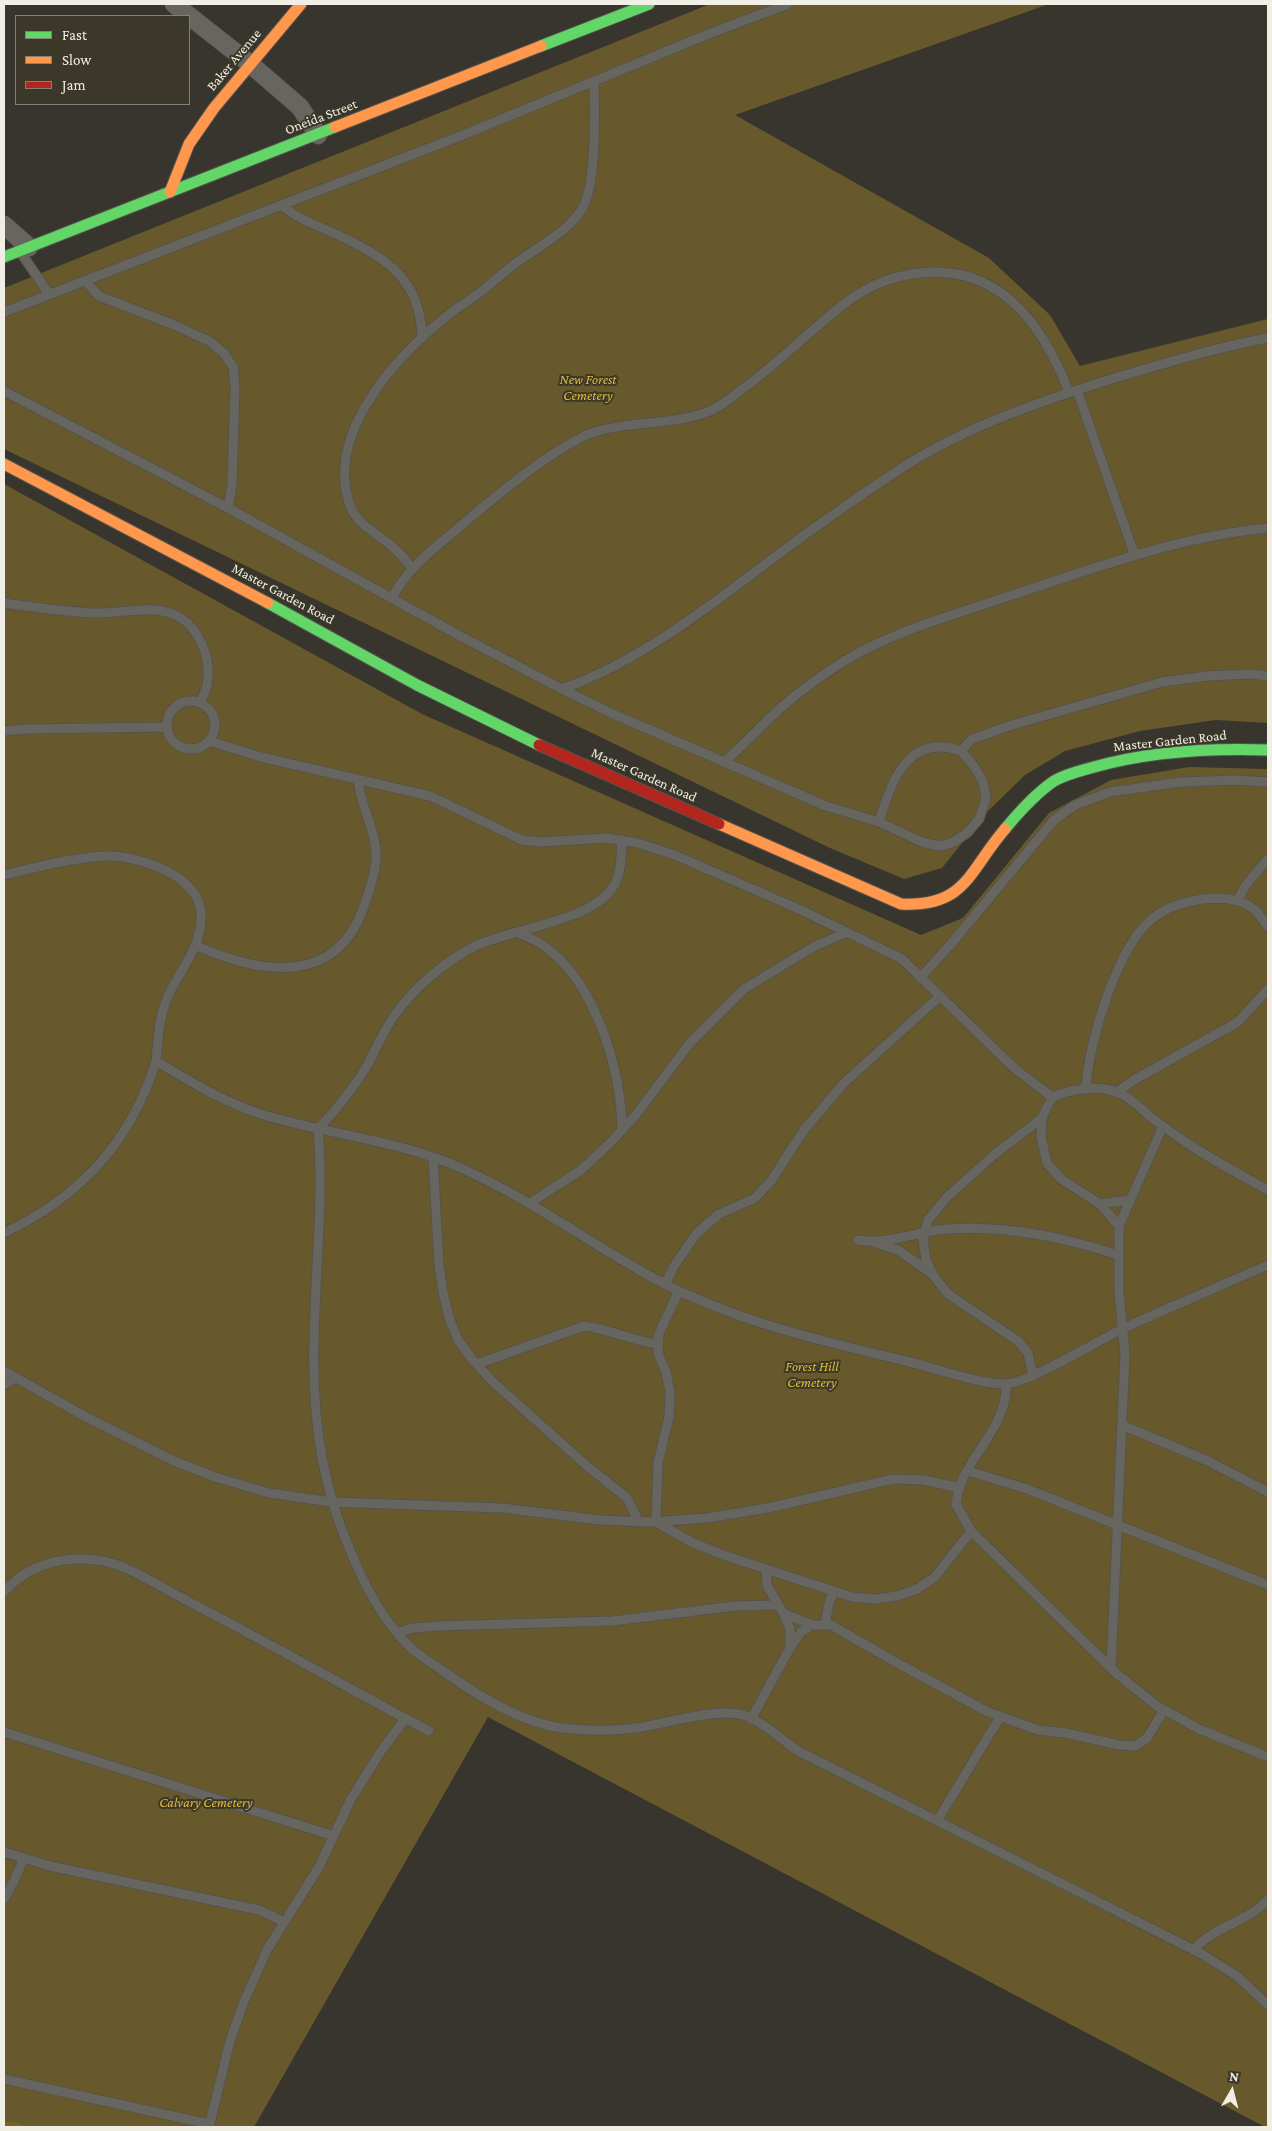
<!DOCTYPE html>
<html>
<head>
<meta charset="utf-8">
<style>
  body { margin:0 }
  #map { position:relative; width:1272px; height:2131px; overflow:hidden; background:#37352d; font-family:"Crimson Pro",serif }
  canvas { display:block }
  .frame { position:absolute; inset:0; border:5px solid #f1eee6; pointer-events:none }
  .legend { position:absolute; left:15px; top:15px; width:175px; height:90px; box-sizing:border-box; background:#3b3729; border:1px solid #848075; margin:0; padding:6px 9px; list-style:none; font-size:15px; color:#f1eee6 }
  .legend li { display:flex; align-items:center; gap:10px; height:25px }
  .legend b { width:25px; border:1px solid #848075 }
  .north { position:absolute; left:1207px; top:2066px; width:50px; height:50px; -webkit-text-stroke:4px #3b3729; paint-order:stroke; rotate:8deg; font-size:14px; font-weight:700; line-height:20px; text-align:center; color:#f1eee6 }
  .north::after { content:''; display:block; margin:auto; width:18px; height:22px; background:#f1eee6; clip-path:polygon(50% 0,100% 100%,50% 72%,0 100%) }
</style>
</head>
<body>
<div id="map">
<canvas width="1272" height="2131"></canvas>
<div class="frame"></div>
<ul class="legend">
<li><b style="height:6px;background:#63d668"></b>Fast</li>
<li><b style="height:6px;background:#ff974d"></b>Slow</li>
<li><b style="height:6px;background:#b3261e"></b>Jam</li>
</ul>
<div class="north">N</div>
</div>
<script>
const ctx = document.querySelector('canvas').getContext('2d');
ctx.lineJoin = 'round';
function fill(path, color) { ctx.fillStyle = color; ctx.fill(path, 'evenodd'); }
function stroke(path, color, width, dash) { ctx.strokeStyle = color; ctx.lineWidth = width; ctx.lineCap = dash ? 'butt' : 'round'; ctx.setLineDash(dash || []); ctx.stroke(path); }
function drawText(font, color, halo, rows, align = 'center') {
  ctx.font = font + ' "Crimson Pro",serif'; ctx.lineWidth = 4; ctx.setLineDash([]); ctx.textBaseline = 'middle'; ctx.strokeStyle = halo; ctx.fillStyle = color; for (const [text, x, y, turn = 0] of rows) {
    ctx.save(); ctx.translate(x, y); ctx.rotate((+turn || 0) * Math.PI / 180); ctx.textAlign = isNaN(turn) ? turn : align; if (halo) ctx.strokeText(text, 0, 0); ctx.fillText(text, 0, 0); ctx.restore();
  }
}
fill(new Path2D(`
  M710 4H1049L735 115 989 258 1050 315 1080 366 1268 319V723L1216 720 1140 731 1065 751 1025 775 987 812 942 868 904 879 830 848 4 449V288Z
  M4 484 422 714 921 935 963 918 1049 813 1111 780 1189 767 1268 769V2127H1265L488 1717 254 2127H4Z`), '#68592c');
stroke(new Path2D(`
  M4 2124 21 2127`), '#79631e', 5);
const lane = new Path2D(`
  M281 205C298 219 318 226 338 235 387 258 421 280 422 338
  M21 253 49 294
  M85 281 99 296 174 325 209 341 224 353 233 367 235 386 232 485 228 508
  M4 312 463 135 711 33 788 4
  M1077 390 1135 556
  M4 391 228 508 462 637 562 689 611 713 826 806 879 822 922 842 939 846 952 843 967 833 979 819 986 799 983 782 974 766 961 751 972 739 1012 725 1162 682 1207 676 1251 674 1268 676
  M413 569C407 562 402 555 395 549 382 537 358 525 351 508 322 434 399 353 452 312 462 304 474 298 483 290 495 280 506 270 519 261 540 245 572 230 584 205 596 181 595 110 594 81
  M392 597C397 589 403 580 409 573 424 555 444 540 463 524 492 499 521 475 553 454 566 446 582 435 598 431 635 420 679 426 714 409 724 404 733 396 742 389 765 373 786 354 807 335 824 321 841 304 860 293 878 282 899 275 920 273 1000 264 1043 325 1069 392
  M4 603C34 607 64 612 94 613 119 614 147 605 170 613 198 622 212 657 207 685 206 691 202 697 200 703
  M562 689C640 661 710 606 776 556 815 527 856 498 897 471 965 426 1044 400 1121 376 1170 362 1218 347 1268 338
  M167 725a24 24 0 1 1 48 0a24 24 0 1 1-48 0Z
  M4 731 26 729 167 727
  M209 741 261 757 430 796 522 840 540 842 607 838 638 843 675 855 803 911 902 959 1013 1067 1052 1097C1073 1089 1097 1084 1119 1093 1132 1098 1141 1109 1152 1118 1160 1124 1168 1130 1177 1136 1206 1157 1237 1173 1268 1190
  M724 762C745 744 763 723 784 705 804 688 825 673 846 660 896 630 957 614 1012 595 1096 568 1180 536 1268 528
  M879 822C891 782 908 732 961 751
  M622 840C621 854 622 869 616 882 598 922 509 928 471 948 442 964 413 989 394 1016 383 1032 376 1049 367 1066 353 1089 337 1109 318 1129 324 1200 315 1271 314 1342 312 1413 321 1484 350 1550 365 1586 382 1620 411 1648 421 1657 435 1665 446 1673 480 1697 522 1723 563 1728 587 1731 612 1731 636 1728 664 1724 720 1706 746 1716 762 1721 783 1741 798 1751L1200 1953 1237 1976 1268 2005
  M4 875C37 867 71 858 105 856 135 855 188 872 199 903 203 914 201 926 198 937 195 953 176 978 169 994 159 1015 158 1039 156 1061 191 1082 225 1103 264 1115 330 1135 400 1140 463 1169 526 1197 581 1237 641 1271 723 1319 818 1340 910 1362 937 1369 977 1383 1004 1384 1026 1385 1099 1340 1124 1328 1172 1306 1220 1286 1268 1265
  M1237 901 1246 885 1268 859
  M517 932C525 936 536 940 544 946 596 983 621 1069 622 1130
  M195 945C257 973 334 988 363 909 369 893 374 877 376 861 378 832 360 807 358 779
  M920 978 951 944 1054 820 1075 805 1110 792 1181 782 1236 780 1268 782
  M1086 1089C1088 1044 1117 946 1153 918 1168 906 1185 902 1203 899 1220 897 1240 898 1254 909 1260 914 1264 922 1268 927
  M1117 1092 1134 1080 1238 1022 1268 989
  M1052 1097 1042 1118 1041 1137 1047 1163 1061 1179 1100 1204 1119 1226
  M433 1157 439 1265 443 1292 449 1318 458 1340 472 1359 493 1382 587 1466 627 1498 639 1522
  M530 1203 581 1170 610 1143 635 1116 690 1043 744 989 813 947 845 933
  M1100 1204 1129 1200
  M4 1233C80 1197 131 1142 156 1061
  M858 1240C888 1245 917 1231 948 1229 1006 1225 1064 1237 1118 1255
  M875 1243 898 1250 931 1273
  M665 1284 674 1266 697 1233 719 1214 755 1198 771 1181 804 1130 844 1083 939 997
  M679 1291 659 1333 658 1353 666 1372 670 1392 669 1417 658 1463 656 1522 691 1542 726 1556 852 1597 876 1599 897 1596 917 1589 935 1577 971 1531
  M477 1364 584 1326C610 1329 632 1341 658 1344
  M4 1371 86 1417 174 1461 215 1477 269 1493 331 1502 502 1508 600 1520 650 1522 707 1518 768 1508 893 1479 924 1480 960 1488
  M1033 1376 1028 1353 1018 1341 948 1294 933 1275 926 1260 923 1239 928 1220 947 1197 995 1154 1042 1118
  M1006 1384C1008 1423 973 1451 960 1485 958 1491 957 1498 956 1504L971 1531 1117 1674 1157 1706 1199 1729 1268 1757
  M4 1385 15 1378
  M1122 1425 1208 1461 1268 1492
  M968 1471 1027 1489 1268 1585
  M766 1569 767 1585 783 1613 812 1625
  M4 1592C27 1565 61 1556 96 1560 126 1563 156 1585 182 1598 265 1641 346 1687 429 1731
  M783 1613 790 1629V1648
  M825 1625 829 1603 834 1591
  M397 1633 412 1628 437 1626 612 1621 735 1606 777 1605
  M1111 1668 1125 1354 1119 1293V1226L1163 1126
  M751 1719 790 1648 801 1632 812 1625H831L899 1664 988 1712 1038 1730 1066 1733 1119 1745 1135 1746 1147 1738 1164 1710
  M4 1732 334 1836
  M937 1821 1000 1717
  M4 1852 50 1866 259 1910 284 1922
  M4 1899 14 1881 24 1858
  M1193 1950C1215 1926 1247 1922 1268 1900
  M4 2079 209 2124
  M209 2127 230 2041 243 2004 267 1950 319 1867 351 1799 379 1754 405 1719`);
const street = new Path2D(`
  M174 4 249 63 300 107 318 135
  M4 225 29 247`);
const fast = new Path2D(`
  M541 46 649 4
  M4 257 335 127
  M268 603 417 685 539 745
  M1005 829C1019 812 1035 794 1054 781 1066 774 1080 771 1094 767 1151 751 1209 748 1268 750`);
const slow = new Path2D(`
  M335 127 541 46
  M170 192 189 144 214 108 301 4
  M4 464 268 603
  M719 824 901 904C966 907 968 872 1005 829`);
const jam = new Path2D(`
  M539 745 719 824`);
stroke(lane, '#55534c', 11);
stroke(street, '#55534c', 19);
stroke(fast, '#55534c', 13);
stroke(slow, '#55534c', 13);
stroke(jam, '#55534c', 13);
stroke(lane, '#67655f', 9);
stroke(street, '#67655f', 18);
stroke(fast, '#63d668', 11);
stroke(slow, '#ff974d', 11);
stroke(jam, '#b3261e', 11);
drawText('14px', '#f1eee6', '#3b3729', [
  ["Baker Avenue",234,60,-50],
  ["Oneida Street",321,117,-21],
  ["Master Garden Road",283,594,28],
  ["Master Garden Road",1170,741,-6],
  ["Master Garden Road",644,775,24]
]);
drawText('italic 14px', '#e3bc36', '#3b3729', [
  ["New Forest",588,380],
  ["Cemetery",588,396],
  ["Forest Hill",812,1367],
  ["Cemetery",812,1383],
  ["Calvary Cemetery",206,1803]
]);
</script>
</body>
</html>
